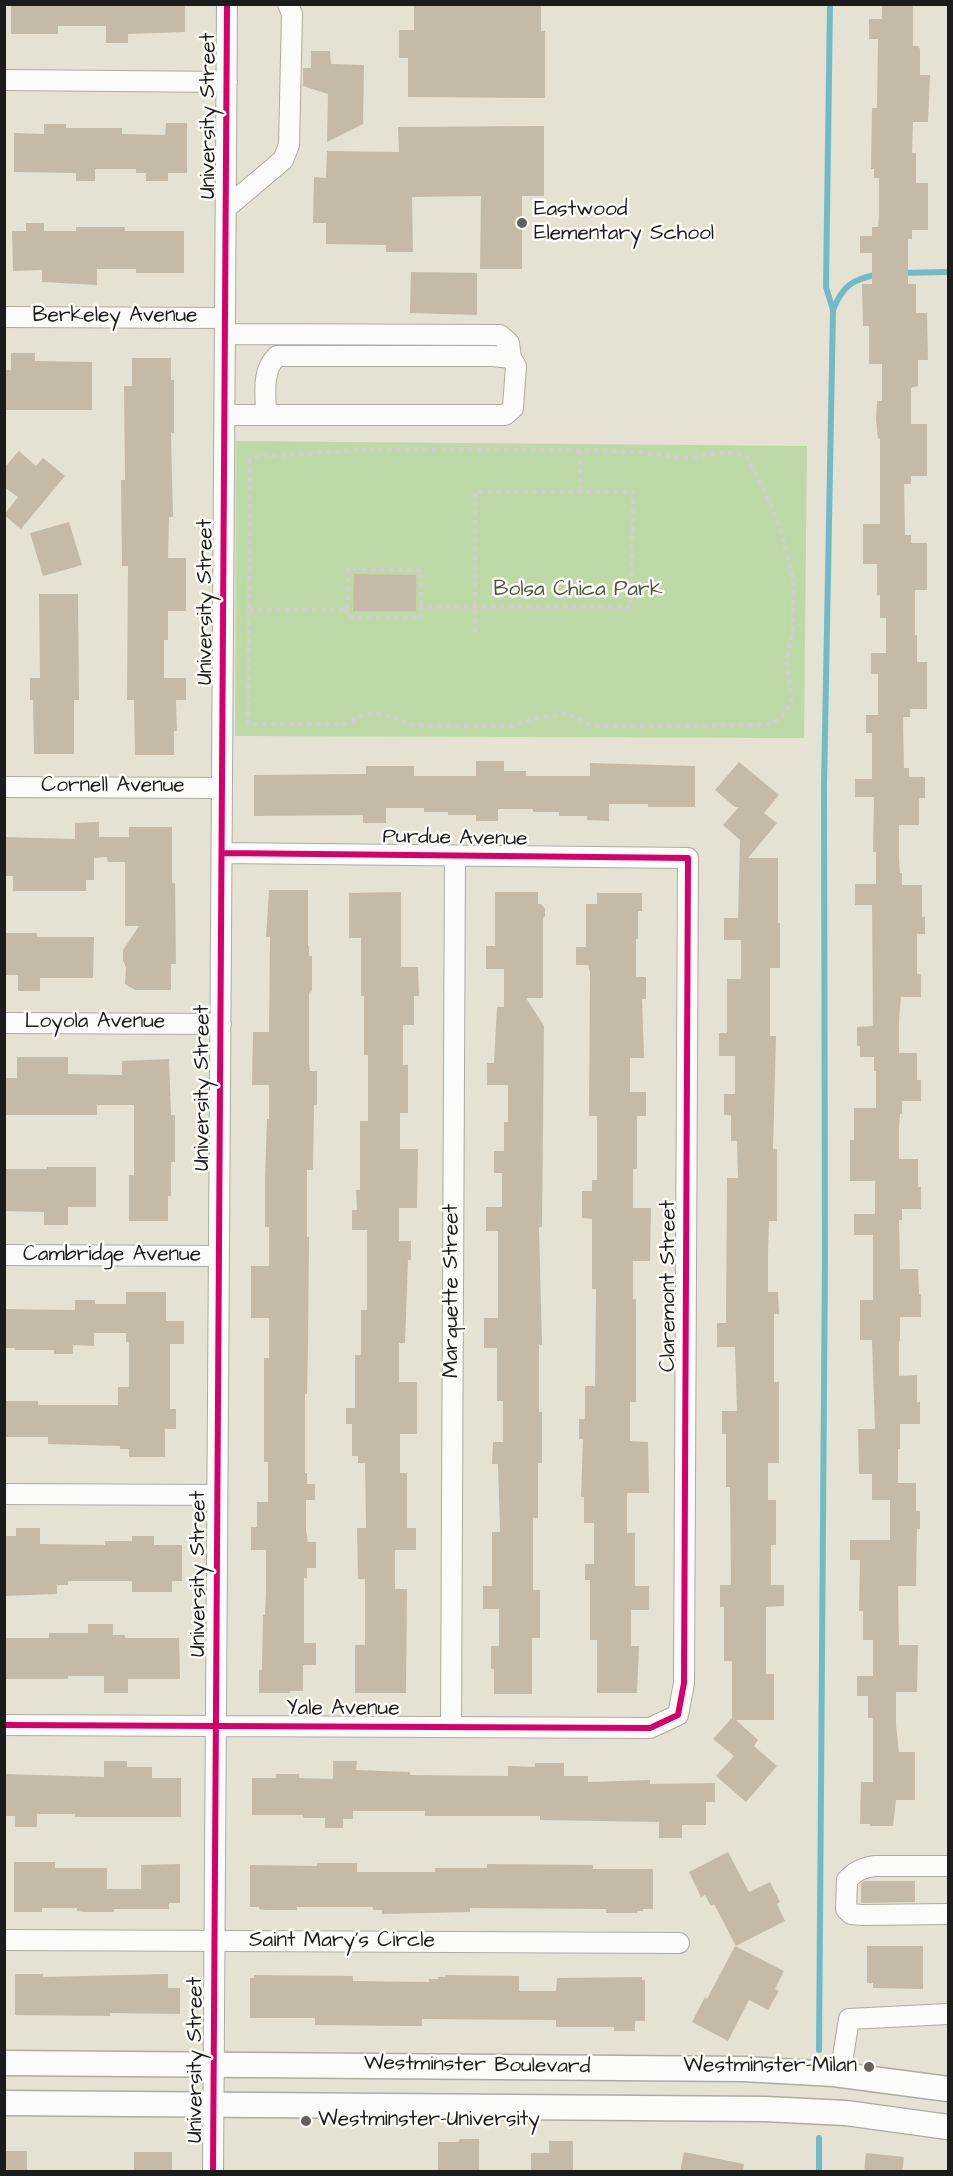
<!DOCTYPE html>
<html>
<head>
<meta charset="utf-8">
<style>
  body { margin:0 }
  #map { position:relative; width:953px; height:2176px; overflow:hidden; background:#e5e2d4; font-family:"Architects Daughter",sans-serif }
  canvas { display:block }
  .frame { position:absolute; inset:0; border:6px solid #1c1c1c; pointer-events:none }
</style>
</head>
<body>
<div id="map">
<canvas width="953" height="2176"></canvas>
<div class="frame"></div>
</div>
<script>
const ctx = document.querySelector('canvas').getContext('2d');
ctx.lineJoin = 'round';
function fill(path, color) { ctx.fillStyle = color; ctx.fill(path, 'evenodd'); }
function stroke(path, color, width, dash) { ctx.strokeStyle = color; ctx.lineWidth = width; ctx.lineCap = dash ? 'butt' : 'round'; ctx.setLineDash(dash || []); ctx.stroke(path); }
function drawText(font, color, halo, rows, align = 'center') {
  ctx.font = font + ' "Architects Daughter",sans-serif'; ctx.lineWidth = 5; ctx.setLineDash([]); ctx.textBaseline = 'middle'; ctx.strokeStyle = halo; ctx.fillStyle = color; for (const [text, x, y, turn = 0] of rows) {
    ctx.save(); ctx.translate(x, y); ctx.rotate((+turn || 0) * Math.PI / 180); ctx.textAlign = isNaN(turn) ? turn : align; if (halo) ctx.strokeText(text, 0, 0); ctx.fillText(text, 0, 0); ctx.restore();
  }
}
fill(new Path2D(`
  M236 441 807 446 804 738 235 736Z`), '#bed9a7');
stroke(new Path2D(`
  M830 4 826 287 833 310
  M900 273 948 272
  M819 2050 825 1257 824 786 833 310C843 285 852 280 878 274
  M819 2172V2138`), '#73bac7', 6);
fill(new Path2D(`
  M11 4H185V32L128 34V43H106V26H58V34H11Z
  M414 4H541V31H545V98L408 97V58H399V30H414Z
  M882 4H913V46H918L920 49V75H930L928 122H913L912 153H916V183H928V230H912V239H908V284H916V313H927L928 360H918V386L911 388V424H927V476H911V484H904L905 535H911V543H927V590H915V635H917V662H927V709H910V717H903L904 768H909V777H925V798H919V825H899V858L900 873H902V885H922V917H925V934H917V974H921V997H901L899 1020V1053H917V1080H921V1101H902V1114H900L899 1127V1159H918V1187H921V1209H902V1220H899L900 1269H918L919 1294H921V1317H900V1341H899V1376L917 1375V1402H920V1424H900V1449H898V1483H916V1511H920V1529H917L916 1586H898L899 1645H918L917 1692H896V1725L899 1752H915V1800H896L893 1826H870V1824H860L861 1782H873V1718H868V1696H857V1676H873V1640H863V1611H859L860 1560H850V1540H890V1500H872V1474H859L858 1429H875L872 1340H860V1300H873V1235H854V1214H875V1181H850V1140H854V1108H876V1071H874V1057H860V1046H857V1027L873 1026 872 905H855V884H876V852H873L874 797H855V779H872V733H866V715H878V674H871V653H886V618H880V595H877V564H863V524H880V439L878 438 876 419 877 401H882V364H869V326H863L862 284H872V253H860V236H872V227H878L879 215V178H874V169H871L872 108H877L878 39H869V19H882Z
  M311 51H330L331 64 364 65 363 124 327 142 328 94 303 86V68H311Z
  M166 123H187V173H168V181H146V173H136V169H95V181H76V173L14 172V133L44 134V124H66V128H122V134L165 135Z
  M544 126V196H522V269H480L481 196 412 197 413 252H386V245L326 244V223H313L314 177 326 178 327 151 399 152 398 127Z
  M26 223H44V231H76V227H125V231H184V273H136V269H97V285L42 282V270L13 271 12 231H26Z
  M411 272 477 273V315L410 313Z
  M11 353H35V361L92 362V410H4V370H11Z
  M132 358H171V380H174V433H171L173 517H169L168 558H186V611H168V640H164V678H186V700H176L177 731H174V755H135L134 700H127L128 566H122L121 480H125L124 386H132Z
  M19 451 36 466 43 458 65 476 21 529 4 515 18 497 4 487V468Z
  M69 522 82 565 43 576 30 533Z
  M354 574 416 575V611H353Z
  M39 594H78L79 700H74V754H34L33 700H30V678H40Z
  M476 761H504V771H526V776H590V763L695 766V807H648V804H609V821L587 820V816H559V812H533V809H498V821H476V815H448V812H424V808H386V823H363V815L254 816V775L366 774V766H414V776H476Z
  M739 762 779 795 764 813 777 823 748 858H778V923H780V968H770V1036H776L773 1149H777V1221H769L768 1254V1292H778L779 1314H774V1382H779V1463H768V1500H776V1545H771V1585H784V1606L766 1607V1674H774V1720H736L758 1740 754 1746 777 1766 746 1802 716 1776 734 1756 713 1739 732 1718V1661H724V1607H720V1585H731L730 1487H726V1434H722V1411H737L735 1347H717V1323H726L727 1178H738L737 1141H731V1115H724V1094H735V1056H719V1033H727V979H741V940H724V918H738L740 840 723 825 739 807H735L715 790Z
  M99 822V837H129V827H172V883H175L176 964H171V990H135L125 984 126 968 123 960V950L139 926H125V862H108L107 857 94 858V880H86V891H13V876H4V837L75 839V823Z
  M269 890H308V946H309V956H312V991L309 993V1064L310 1071H317V1105H314L313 1170H307V1237H309L308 1346 307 1394H305V1473H307V1484H315V1500H306V1531L308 1542H316V1568H307V1578H304V1643H316V1665H303V1691H290V1693H259V1670H262L263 1615H265L266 1591V1550H251V1527H257V1502H268V1462H264V1358H269V1318H251V1266H269V1227H265V1180L267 1119H269V1085H252L253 1032H269L270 937H266Z
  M401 892V967H418L419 996H414V1025H403V1065H408V1113H400V1149H418L417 1208H399V1241H411V1260H408L405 1343H399V1382H417V1434H400V1473H407V1528H416V1550H395V1589H407L406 1693H355V1645H365V1579H358L357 1528H366L365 1463H358V1456H352V1424H346V1408H355V1355H361V1310H367V1230H352V1210H357L356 1190H360V1121H368V1055H364V996H361V938H349V893Z
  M495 892H538V904H541L545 909V916L543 918V998H526L544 1026 542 1227H539L542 1345H539V1412H542V1463H538V1518H533V1590H540V1638H532V1694H494V1669H491V1646H499V1609H483V1586H492V1532H500L498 1464H492L493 1442H503V1401H497V1348H484V1318H498V1231H486V1207H502V1173H494V1151H504V1122H508V1085H487V1063H494L497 1007H504V969H486V946H495Z
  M597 893H642V911H638V939H636V977H646V999H642L644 1058H630V1092H646V1116H637V1169H633V1208H651L650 1261H633V1299H636V1402H630V1441L648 1442 649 1493H627V1533H635V1586H649V1610H631V1646H639L637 1693H597V1640H590V1580H585V1564H594V1523H584V1497H581L583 1439H579V1419H585V1386H595L596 1289H592V1219L582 1218V1191H592V1180H597V1116H589L590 972 588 965H576V947H586V904H597Z
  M4 933H37V937H94L93 978H40V991H18V975H4Z
  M17 1057H68V1074L122 1075V1061L169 1059 171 1115H175V1162H171V1196H168V1221H129V1175H134V1105H97V1115H4V1078H17Z
  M47 1167H96V1207H68V1225H44V1212L4 1211V1169H47Z
  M126 1292H166V1321H184V1344H170V1409H176V1429H165V1457H129V1449H120V1446L48 1444V1437H4V1401H38V1405H118V1387H129V1342H126V1333H94V1346L73 1345V1354H54V1350H15V1348H4V1309L75 1310V1300H95V1304H126Z
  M16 1528H40V1544L105 1545V1541H132V1536H154V1545H182V1581H172V1592H132V1581H68V1585H57V1594L4 1596V1536H16Z
  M88 1624H113V1635H125V1638H179L180 1679H128V1693H104V1676H68V1679H4V1638H49V1633H88Z
  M104 1761H127V1767H152V1778H181V1817H75V1814H37V1827H15V1816H4V1774L104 1777Z
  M333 1761H357L356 1770 410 1772V1775L508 1776V1766L535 1767V1763H564V1776H588V1782L650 1780V1784L715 1783V1802H706V1825H682V1838H659V1822L540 1820V1816H425V1811H353V1819H343V1828H325V1818H303V1815H252V1778H276V1774H299V1778L333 1779Z
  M728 1852 749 1892 770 1882 780 1902 777 1904 785 1921 736 1946 714 1904 711 1906 705 1895 701 1897 689 1872Z
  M14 1862H55V1868H107V1889H141V1865L180 1864V1903H169V1909H114V1912H84L77 1911V1908H42V1912H14Z
  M317 1863H357V1872H435V1868H487V1864L593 1865V1869H653V1909H643V1911H637V1913H606V1909L470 1908V1912L382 1914V1910H373V1907H297V1910H266L259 1909V1907H250V1865L317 1866Z
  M865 1881H915V1902L861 1903V1883Z
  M735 1946 784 1971 775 1989 779 1991 768 2010 749 2000 728 2041 692 2022 705 1997 707 1999Z
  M867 1946H923V1989L873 1988V1983H867Z
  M15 1974H43V1977L168 1974V1988H180V2014L110 2013V2016L15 2015Z
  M254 1975 353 1976V1981L429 1982V1979H438V1977H445V1975L519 1976V1991H556L557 1978 642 1977V1980H645V2021H635V2031H614V2027H556V2020L422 2019V2026H411L315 2025V2018H250V1978H254Z
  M460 2139H479V2172H438V2142H458Z
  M549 2141H573V2172H531V2153H549Z
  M5 2151H27V2172H5Z
  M134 2152H172V2172H134Z
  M684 2152 744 2164 743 2172H680Z
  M866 2153 904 2157 902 2172H864Z`), '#c5baa8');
const minor = new Path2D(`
  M4 80 227 82
  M226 208 283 160 289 145 292 14 288 4
  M4 317 225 318
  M225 334 500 335 509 343 511 358
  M225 415H505L513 408 516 366 511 358 493 356H277C261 371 266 395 266 415
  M4 787 222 788
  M4 1023 221 1024
  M4 1255 219 1256
  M4 1494 217 1495
  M4 1725 650 1728 678 1715 684 1683 688 858 222 853
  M451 1726 455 856
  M948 1866H874C863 1868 855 1871 847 1880L846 1909 851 1914 862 1915 948 1914
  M4 1940 679 1943
  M840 2075 849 2019 948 2014
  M213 2172 227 4`);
const major = new Path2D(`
  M4 2063 744 2069 834 2074 948 2089
  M4 2103 765 2109 846 2113 948 2127`);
stroke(minor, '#adaba2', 22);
stroke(major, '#adaba2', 27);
stroke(new Path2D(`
  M369 449 628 451 688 458 718 453H736L747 457 770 503 781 532 793 580V631L786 661 792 698 786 712 774 723 762 725 600 726 588 724 576 717 565 714 531 719 513 726 409 725 400 719 374 713 363 715 343 725 248 724 250 460 262 455 278 456Z
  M580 451 581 492
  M347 609 348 569 421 570V607
  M249 610 347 609V617L421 618V607H631L633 492H475V632`), '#d0cecb', 4, [4.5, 4.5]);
stroke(minor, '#fbfbf9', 20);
stroke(major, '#fbfbf9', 24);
stroke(new Path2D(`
  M4 1725 650 1728 678 1715 684 1683 688 858 222 853
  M213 2172 227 4`), '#d6006c', 6);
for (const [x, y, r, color] of [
  [522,223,6,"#62615c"],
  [869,2067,6,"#62615c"],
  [306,2121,6,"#62615c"]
]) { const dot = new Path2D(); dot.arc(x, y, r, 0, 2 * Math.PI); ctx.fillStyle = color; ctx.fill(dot); stroke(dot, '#fdfcf7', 2); }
drawText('21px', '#1c1c1c', '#fdfcf7', [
  ["University Street",210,116,-90],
  ["Berkeley Avenue",115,317],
  ["University Street",207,602,-90],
  ["Cornell Avenue",113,787],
  ["Purdue Avenue",455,839,1],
  ["Loyola Avenue",95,1023],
  ["University Street",204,1088,-90],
  ["Cambridge Avenue",112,1256],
  ["Claremont Street",670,1286,-90],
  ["Marquette Street",453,1291,-90],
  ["University Street",200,1574,-90],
  ["Yale Avenue",343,1710],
  ["Saint Mary's Circle",342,1942],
  ["University Street",197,2060,-90],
  ["Westminster Boulevard",477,2066,1]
]);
drawText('21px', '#1c1c1c', '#fdfcf7', [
  ["Eastwood",534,211],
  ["Elementary School",534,235],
  ["Westminster-Milan",857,2067,"right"],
  ["Westminster-University",318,2121]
], 'left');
drawText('21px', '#4a5c40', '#fdfcf7', [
  ["Bolsa Chica Park",578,591]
]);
</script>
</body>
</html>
